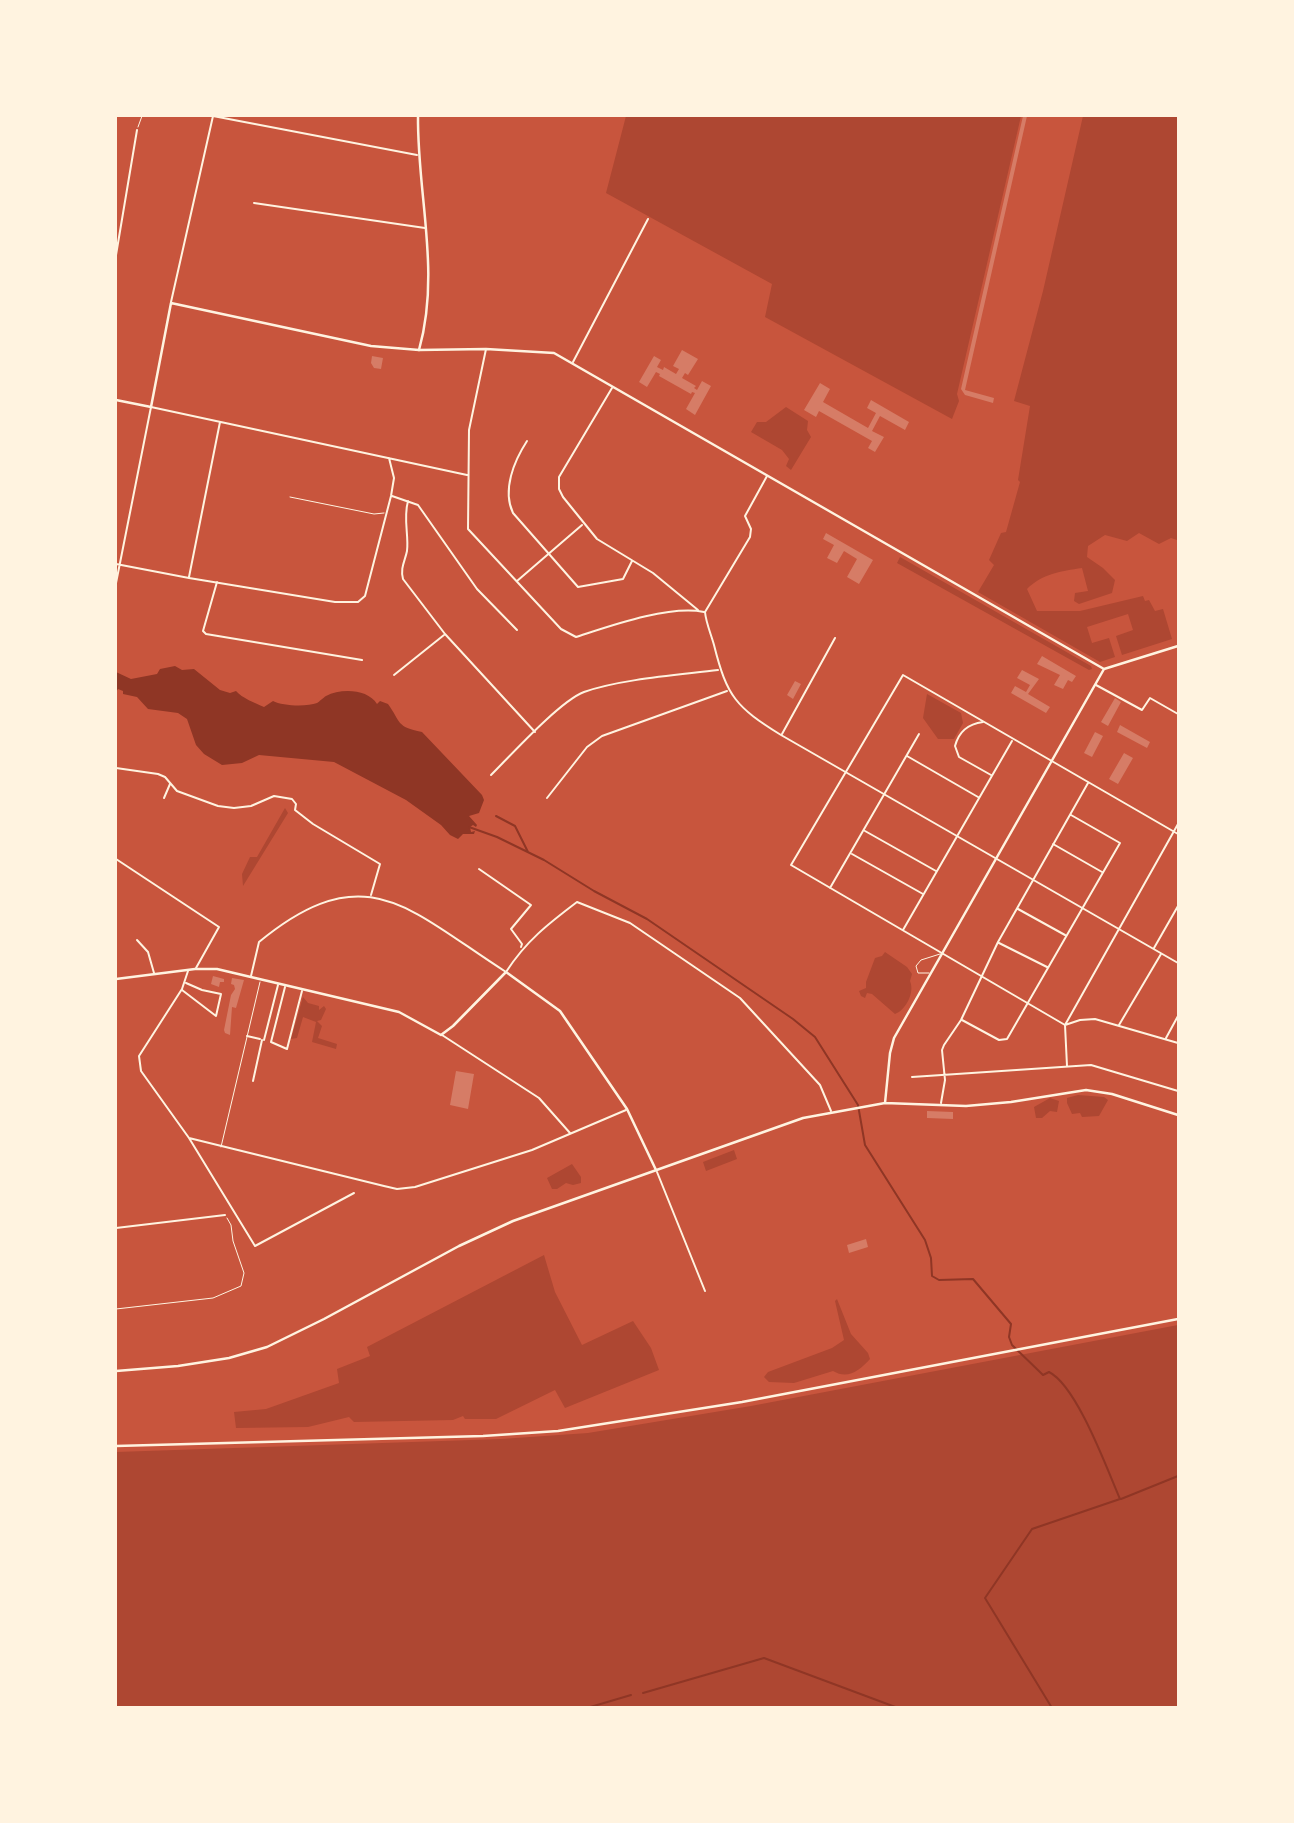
<!DOCTYPE html>
<html>
<head>
<meta charset="utf-8">
<style>
  body { margin:0 }
  #map { position:relative; width:1294px; height:1823px; overflow:hidden; background:#c8553d; font-family:Mulish,sans-serif }
  canvas { display:block }
  .frame { position:absolute; inset:0; border:117px solid #fff3e0; pointer-events:none }
</style>
</head>
<body>
<div id="map">
<canvas width="1294" height="1823"></canvas>
<div class="frame"></div>
</div>
<script>
const ctx = document.querySelector('canvas').getContext('2d');
ctx.lineJoin = 'round';
function fill(path, color) { ctx.fillStyle = color; ctx.fill(path, 'evenodd'); }
function stroke(path, color, width, dash) { ctx.strokeStyle = color; ctx.lineWidth = width; ctx.lineCap = dash ? 'butt' : 'round'; ctx.setLineDash(dash || []); ctx.stroke(path); }
fill(new Path2D(`
  M626 116H1021L957 394 959 401 952 419 765 317 772 284 606 193Z
  M1083 116H1178V547L1177 540 1171 538 1159 544 1139 533 1127 541 1105 535 1088 546 1087 557 1103 568 1115 580 1112 593 1079 604 1074 601 1075 593 1088 591 1082 568C1061 571 1042 574 1027 589L1037 611H1080L1143 596 1145 601 1149 600 1155 611 1163 609 1172 639 1122 655 1116 636 1133 630 1128 614 1087 627 1092 643 1109 638 1115 657 1100 662 978 592 994 565 989 560 1001 533 1006 532 1020 482 1018 480 1030 406 1014 401 1043 291Z
  M786 407 808 421 807 430 811 437 791 470 786 466 789 459 782 450 751 432 757 422H766Z
  M900 557 1091 666 1092 669 1089 670 897 563Z
  M927 694 961 713 963 723 954 739H938L923 718Z
  M285 808 288 813 243 886 242 874 250 857H257Z
  M885 952 907 967 912 974 910 981C915 992 906 1010 895 1014L872 994 867 993 865 998 861 996 859 991 866 988V982L875 958 882 956Z
  M303 997 308 1003 319 1006V1010L324 1006 326 1009 321 1020 317 1021 322 1026 318 1038 337 1044 336 1049 312 1042 316 1022 303 1017 297 1038 291 1039Z
  M1078 1095 1104 1097 1108 1100 1099 1116 1082 1117 1080 1113 1072 1114 1067 1103V1098Z
  M1050 1098 1059 1101 1057 1112 1050 1111 1042 1118H1036L1034 1107Z
  M734 1150 737 1159 706 1171 703 1162Z
  M572 1164 581 1177V1183L573 1185 566 1183 557 1189H552L547 1178Z
  M544 1255 555 1292 582 1345 633 1321 651 1348 659 1370 565 1408 555 1390 496 1419H465L463 1416 453 1420 354 1422 349 1417 308 1427 236 1428 234 1412 266 1409 339 1383 337 1369 370 1356 367 1347Z
  M837 1299 851 1334 868 1353 870 1359C860 1370 848 1380 833 1371L794 1383 769 1382 764 1377 768 1372 832 1348 844 1340 835 1301Z
  M1178 1325V1707H116V1452L501 1439 588 1433 751 1406Z`), '#ae4732');
fill(new Path2D(`
  M175 666 182 670 194 669 220 690 230 693 236 691C242 698 255 703 264 707L273 701C282 706 307 707 317 703 319 702 324 697 326 696 341 688 368 689 377 704L380 701 388 704C401 722 396 727 422 732L482 795 484 800 479 813 469 816 477 825 476 827 473 825 470 827 471 832 475 831 474 834H463L458 839 450 835 441 825 406 800 334 762 259 755 242 763 222 765 204 754 196 745 187 719 178 713 148 709 137 697 123 694V691L118 689 116 692V672L131 679 157 674 160 669Z`), '#8f3625');
stroke(new Path2D(`
  M496 816 515 826 528 852
  M469 827 497 837 544 860 594 891 647 919 793 1019 815 1037 858 1105 865 1145 925 1240 931 1258 932 1276 939 1280 973 1279 1011 1324 1009 1337 1012 1345 1043 1375 1049 1372C1077 1386 1107 1469 1120 1499L1032 1529 985 1598 1052 1708
  M1121 1499 1178 1476
  M643 1693 764 1658 898 1708
  M587 1708 631 1695`), '#8f3625', 2);
fill(new Path2D(`
  M1023 116H1027L965 390 994 398 993 403 965 395 961 389Z
  M682 350 698 359 688 375 685 373 682 378 696 386 694 388 697 390 702 381 711 386 695 415 686 409 695 393 692 392 691 394 659 376 660 374 656 372 647 387 639 382 654 356 661 360 657 367 663 370 664 367 676 374 679 369 673 366Z
  M372 356 383 358 381 369 374 368 371 363Z
  M820 383 830 389 823 402 868 428 876 413 867 408 871 400 909 422 905 430 880 416 872 431 884 437 875 452 868 448 872 441 819 411 816 417 804 410Z
  M826 533 873 560 859 584 847 577 857 559 844 551 837 563 827 558 834 545 823 539Z
  M1042 656 1076 676 1072 682 1068 680 1063 689 1054 685 1060 675 1037 664Z
  M1022 670 1039 679 1028 694 1050 707 1046 713 1011 693 1015 686 1026 692 1030 685 1017 678Z
  M795 681 801 684 793 699 787 695Z
  M1115 698 1121 702 1108 726 1101 722Z
  M1120 725 1150 742 1147 748 1117 732Z
  M1095 732 1103 736 1092 757 1084 753Z
  M1124 753 1133 758 1118 784 1109 779Z
  M213 976 224 979V982H220L219 987 211 984Z
  M232 978 244 980 236 1008 232 1007 230 1035 225 1033 224 1030 231 995 235 989 234 985 231 984Z
  M456 1071 474 1074 468 1109 450 1105Z
  M927 1111 953 1112V1119L927 1118Z
  M866 1239 868 1247 849 1253 847 1245Z`), '#d67c66');
stroke(new Path2D(`
  M116 1309 213 1298 241 1286 244 1273 233 1241 231 1225 227 1218`), '#fff3e0', 1);
stroke(new Path2D(`
  M138 127 142 116
  M290 497 374 514 384 513
  M929 973H918L916 966 921 960 940 954
  M221 1147 260 982`), '#fff3e0', 1);
stroke(new Path2D(`
  M254 203 425 228
  M116 255 137 130
  M171 302 213 116 417 155
  M486 349 469 430 468 529 561 629 576 637C610 626 668 605 704 612
  M573 362 648 219
  M612 388 559 477V489L563 497 597 539 653 573 698 610
  M527 441C514 461 502 490 513 513L578 587 623 579 632 561
  M767 476 745 516 751 529 750 537 705 612C706 623 711 634 714 645 727 697 736 707 781 735L1178 963
  M392 496 418 505 477 589 517 630
  M408 501C403 519 409 535 407 551 405 561 400 568 403 579L445 634 535 732
  M116 564 189 578 335 602H358L365 596 391 496 394 478 389 458
  M189 577 220 422
  M517 581 582 525
  M217 582 203 631 206 634 362 660
  M116 583 151 407 467 475
  M394 675 444 635
  M1096 685 1142 710 1150 698 1178 714
  M983 722C968 724 959 731 955 746L959 757 991 775
  M782 734 835 638
  M907 756 978 797
  M116 768 158 774 165 777 177 791 218 806 234 808 251 806 274 796 292 799 296 804 295 810 313 824 380 864 371 895
  M491 775C511 755 560 701 584 692 621 679 678 675 718 670
  M164 798 170 784
  M547 798 587 747 602 736 727 691
  M865 831 936 871
  M1178 834 903 675 791 865 1065 1025 1080 1020 1095 1019 1178 1043
  M1053 844 1102 872
  M852 854 923 894
  M116 859 219 927 196 968
  M479 869 531 905 511 929 522 944 521 947
  M830 888 919 734
  M1018 909 1065 935
  M903 930 1012 741
  M137 940 148 952 154 973
  M999 943 1047 967
  M1154 948 1178 906
  M188 971 182 989 139 1056 141 1071 189 1138 255 1246 354 1193
  M251 976 259 942C366 854 409 910 506 972 526 941 548 924 577 902L630 923 740 998 820 1085 831 1111
  M285 987 271 1042 287 1049 302 991
  M182 990 216 1016 221 994 202 990 186 983
  M962 1020 999 1040 1007 1039 1120 843 1071 815
  M1119 1025 1161 954
  M442 1035 539 1098 570 1133
  M247 1036 260 1039
  M1166 1038 1178 1016
  M264 1040 278 985
  M1067 1066 1065 1025 1178 824
  M912 1077 1091 1065 1178 1091
  M253 1081 262 1040
  M941 1103 945 1080 942 1050 944 1045 961 1020 998 942 1088 783
  M189 1138 384 1186 397 1189 415 1187 532 1150 626 1110
  M657 1172 705 1291
  M116 1228 225 1215`), '#fff3e0', 2);
stroke(new Path2D(`
  M418 116C417 194 441 272 419 350
  M116 979 195 969H217L399 1012 441 1035 453 1026 506 972 560 1011 627 1109 656 1170`), '#fff3e0', 2.5);
stroke(new Path2D(`
  M116 400 151 407 171 303 371 346 419 350 486 349 554 353 1104 669
  M885 1103 890 1053 894 1038 1104 669 1178 646
  M116 1371 178 1366 229 1358 267 1347 324 1319 459 1246 513 1221 803 1118 885 1103 966 1106 1011 1102 1086 1090 1112 1094 1178 1115`), '#fff3e0', 2.5);
stroke(new Path2D(`
  M116 1446 483 1436 558 1431 742 1402 1178 1319`), '#fff3e0', 2.5);
</script>
</body>
</html>
